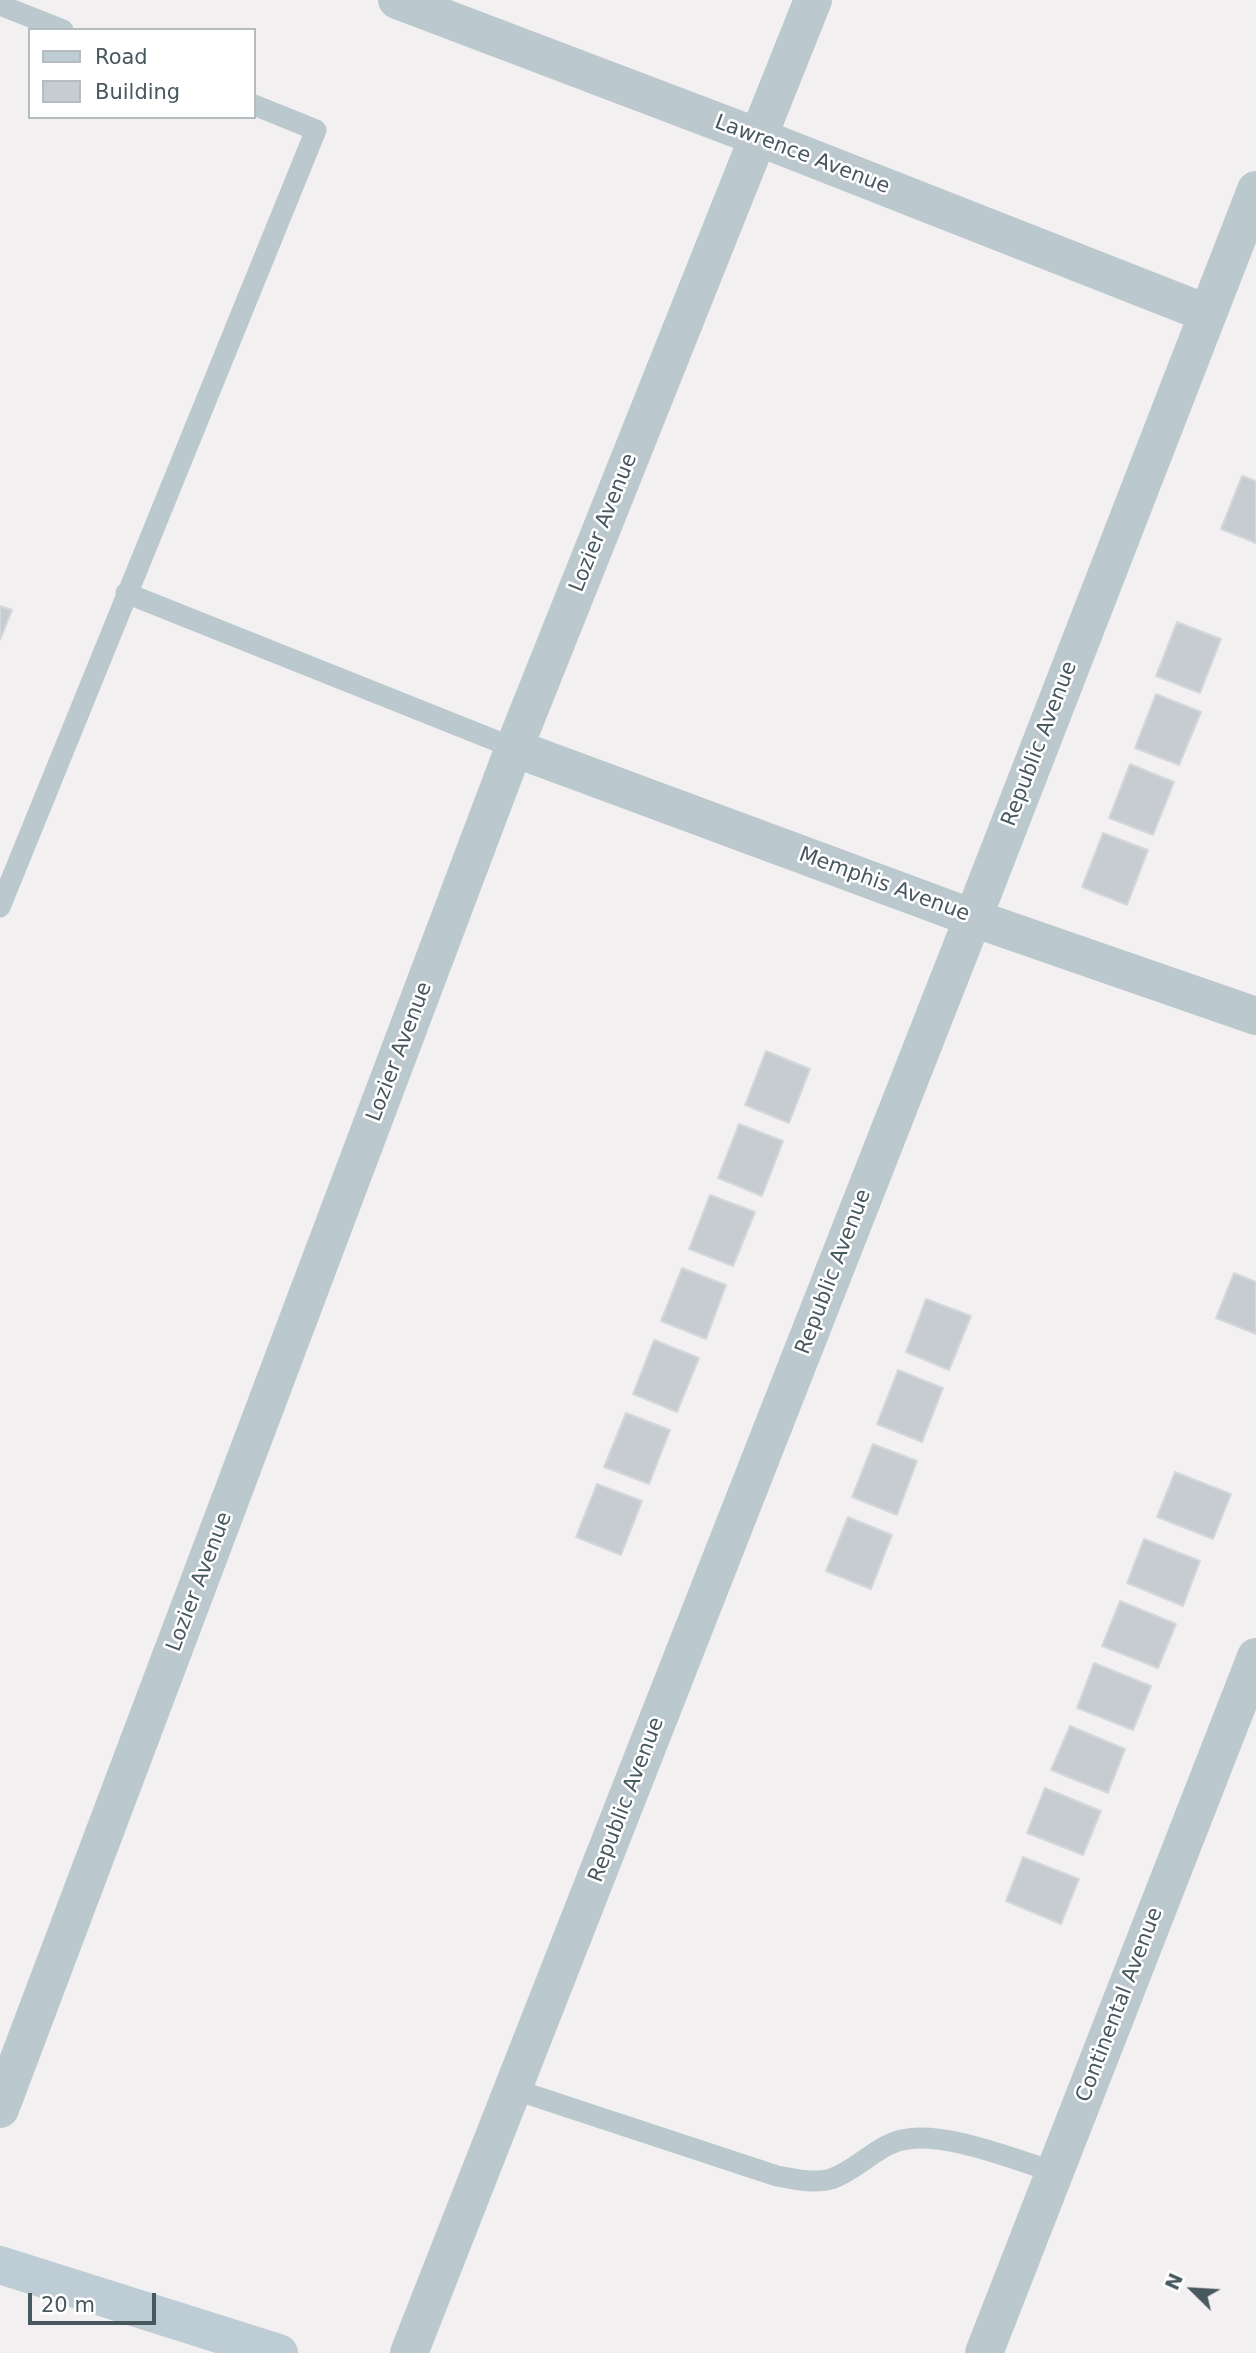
<!DOCTYPE html>
<html>
<head>
<meta charset="utf-8">
<style>
  body { margin:0 }
  #map { position:relative; width:1256px; height:2353px; overflow:hidden; background:#f3f0f1; font-family:"DejaVu Sans",sans-serif }
  canvas { display:block }
  .legend { position:absolute; left:28px; top:28px; width:228px; height:91px; box-sizing:border-box; background:#fff; border:2px solid #b5bcbf; margin:0; padding:9px 12px; list-style:none; font-size:21px; color:#47585f }
  .legend li { display:flex; align-items:center; gap:14px; height:35px }
  .legend b { width:35px; border:2px solid #b5bcbf }
  .north { position:absolute; left:1158px; top:2255px; width:70px; height:70px; -webkit-text-stroke:5px #fff; paint-order:stroke; rotate:294deg; font-size:19px; font-weight:700; line-height:28px; text-align:center; color:#47585f }
  .north::after { content:''; display:block; margin:auto; width:24px; height:32px; background:#47585f; clip-path:polygon(50% 0,100% 100%,50% 72%,0 100%) }
  .scale { position:absolute; left:28px; top:2293px; width:128px; height:32px; box-sizing:border-box; border:4px solid #47585f; border-top:0; padding-left:9px; font-size:21px; line-height:24px; white-space:nowrap; color:#47585f; -webkit-text-stroke:5px #fff; paint-order:stroke }
</style>
</head>
<body>
<div id="map">
<canvas width="1256" height="2353"></canvas>
<ul class="legend">
<li><b style="height:9px;background:#bdccd5"></b>Road</li>
<li><b style="height:19px;background:#c7ccd0"></b>Building</li>
</ul>
<div class="north">N</div>
<div class="scale">20 m</div>
</div>
<script>
const ctx = document.querySelector('canvas').getContext('2d');
ctx.lineJoin = 'round';
function fill(path, color) { ctx.fillStyle = color; ctx.fill(path, 'evenodd'); }
function stroke(path, color, width, dash) { ctx.strokeStyle = color; ctx.lineWidth = width; ctx.lineCap = dash ? 'butt' : 'round'; ctx.setLineDash(dash || []); ctx.stroke(path); }
function drawText(font, color, halo, rows, align = 'center') {
  ctx.font = font + ' "DejaVu Sans",sans-serif'; ctx.lineWidth = 5; ctx.setLineDash([]); ctx.textBaseline = 'middle'; ctx.strokeStyle = halo; ctx.fillStyle = color; for (const [text, x, y, turn = 0] of rows) {
    ctx.save(); ctx.translate(x, y); ctx.rotate((+turn || 0) * Math.PI / 180); ctx.textAlign = isNaN(turn) ? turn : align; if (halo) ctx.strokeText(text, 0, 0); ctx.fillText(text, 0, 0); ctx.restore();
  }
}
const building = new Path2D(`
  M1242 476 1256 481V543L1221 529Z
  M0 606 12 610 0 640Z
  M1177 622 1221 639 1200 693 1156 676Z
  M1156 694 1201 712 1179 765 1135 748Z
  M1130 764 1174 782 1153 835 1109 818Z
  M1103 833 1148 850 1127 905 1082 887Z
  M766 1051 810 1069 789 1123 745 1105Z
  M739 1124 783 1141 762 1196 718 1178Z
  M710 1195 755 1212 733 1266 689 1249Z
  M682 1268 726 1285 706 1339 661 1321Z
  M1234 1273 1256 1282V1334L1216 1318Z
  M926 1299 971 1316 949 1370 906 1352Z
  M654 1340 699 1358 677 1412 633 1394Z
  M898 1370 943 1388 922 1442 877 1424Z
  M626 1413 670 1430 649 1484 604 1467Z
  M873 1444 917 1461 897 1515 852 1497Z
  M1175 1472 1231 1494 1213 1539 1157 1517Z
  M597 1484 642 1501 621 1555 576 1537Z
  M848 1517 892 1535 871 1589 826 1571Z
  M1144 1539 1200 1561 1183 1606 1127 1583Z
  M1120 1601 1176 1624 1158 1668 1102 1646Z
  M1094 1663 1151 1686 1133 1730 1077 1708Z
  M1070 1726 1125 1749 1108 1793 1051 1770Z
  M1045 1788 1101 1811 1083 1855 1027 1833Z
  M1023 1857 1079 1879 1061 1924 1006 1901Z`);
fill(building, '#c7ccd0');
stroke(building, '#d4d8dc', 2);
stroke(new Path2D(`
  M0 5 63 30
  M126 593 514 748
  M0 907 316 130 254 105
  M513 2089 777 2176C794 2179 814 2184 831 2179 857 2170 876 2146 902 2140 943 2130 1015 2160 1055 2172`), '#bbc8cd', 21);
stroke(new Path2D(`
  M397 0 758 137 1206 313
  M514 748 973 918 1256 1016
  M0 2109 514 748 813 0
  M409 2353 973 918 1256 190
  M984 2353 1256 1657`), '#bbc8cd', 38);
stroke(new Path2D(`
  M0 2265 279 2353`), '#bdccd5', 38);
drawText('21px', '#47585f', '#fff', [
  ["Lawrence Avenue",802,155,21],
  ["Lozier Avenue",604,523,-68],
  ["Republic Avenue",1040,744,-69],
  ["Memphis Avenue",884,885,20],
  ["Lozier Avenue",400,1052,-69],
  ["Republic Avenue",834,1272,-69],
  ["Lozier Avenue",200,1582,-69],
  ["Republic Avenue",627,1800,-69],
  ["Continental Avenue",1120,2005,-69]
]);
</script>
</body>
</html>
